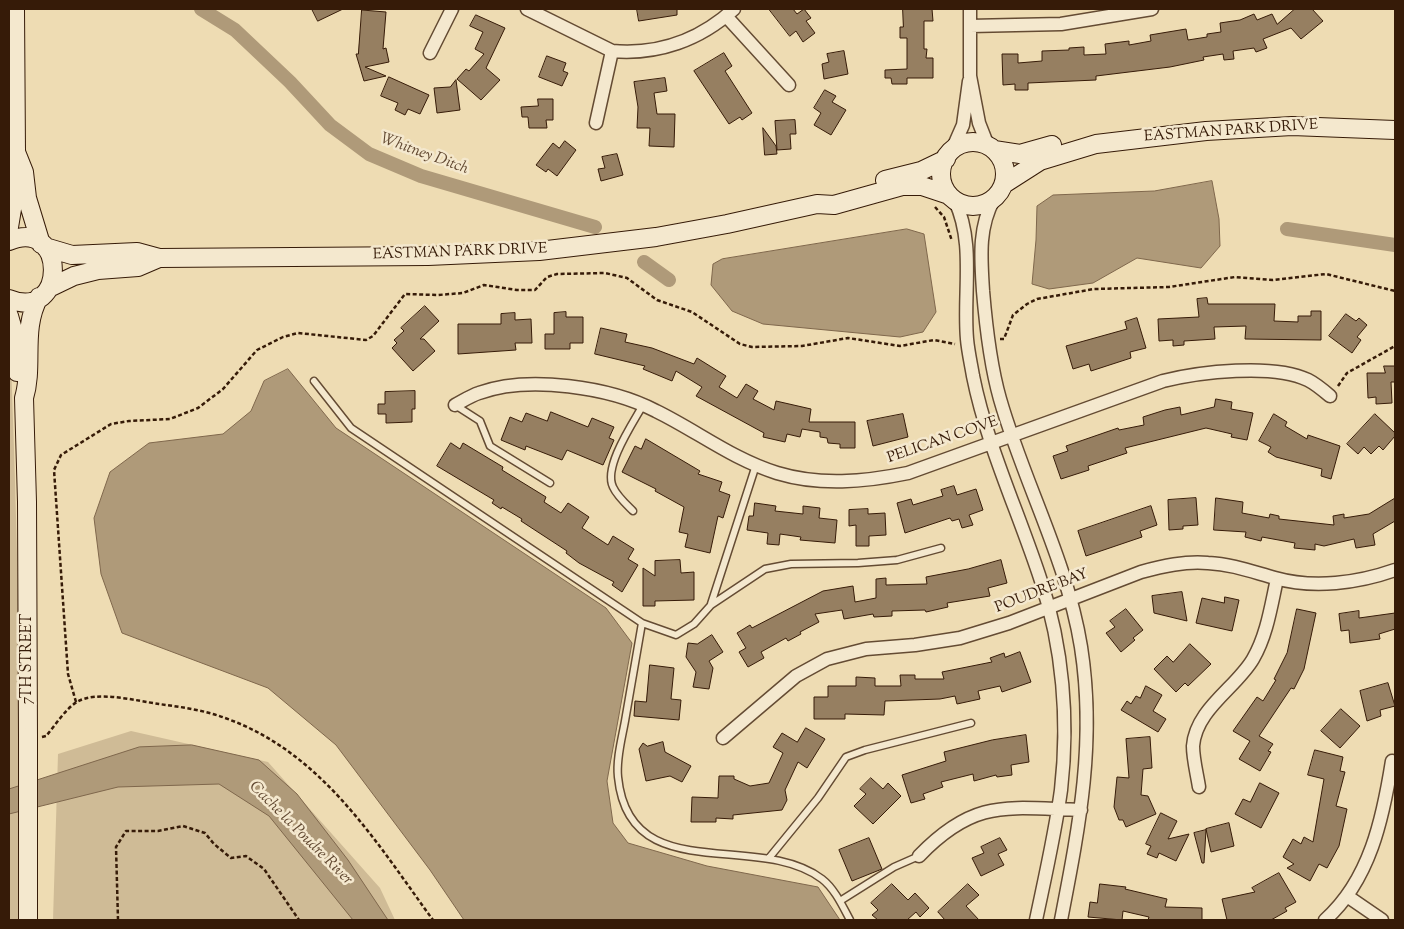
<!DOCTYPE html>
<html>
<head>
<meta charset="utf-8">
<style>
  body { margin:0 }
  #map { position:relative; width:1404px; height:929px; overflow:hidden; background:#eedcb3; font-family:"Sorts Mill Goudy",serif }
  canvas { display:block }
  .frame { position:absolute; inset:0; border:10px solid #361b08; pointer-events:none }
</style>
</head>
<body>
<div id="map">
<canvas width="1404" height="929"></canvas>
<div class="frame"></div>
</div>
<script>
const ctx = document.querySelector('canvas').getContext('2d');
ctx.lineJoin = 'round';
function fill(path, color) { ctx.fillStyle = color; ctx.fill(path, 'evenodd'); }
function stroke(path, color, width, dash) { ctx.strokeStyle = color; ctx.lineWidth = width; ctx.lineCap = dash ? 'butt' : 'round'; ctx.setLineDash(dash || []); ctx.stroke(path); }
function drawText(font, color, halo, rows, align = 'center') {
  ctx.font = font + ' "Sorts Mill Goudy",serif'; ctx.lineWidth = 5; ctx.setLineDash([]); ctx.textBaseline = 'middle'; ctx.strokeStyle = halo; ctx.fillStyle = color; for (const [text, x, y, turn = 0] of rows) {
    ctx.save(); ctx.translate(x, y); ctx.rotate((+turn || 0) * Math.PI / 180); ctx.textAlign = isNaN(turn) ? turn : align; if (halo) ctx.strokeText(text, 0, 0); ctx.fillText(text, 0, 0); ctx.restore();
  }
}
fill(new Path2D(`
  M9 311C17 514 23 717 18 920H9Z
  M131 731 268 762 380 888 395 920H53L58 754Z`), '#cfbb96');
const water = new Path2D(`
  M1212 181 1219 219 1220 246 1201 268 1137 258 1093 283 1049 289 1032 284 1036 240 1037 206 1053 195 1154 191Z
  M907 229 924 234 936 312 923 332 900 337 763 324 732 311 711 285 713 264 722 259Z
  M288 369 336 428 606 608 632 643 607 781 613 823 628 843 707 866 818 887 840 920H464L430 870 336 745 268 688 122 633 101 574 94 518 110 472 149 443 223 434 251 411 264 381Z
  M192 745 259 760 297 794 348 860 388 920H353L269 816 219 784 118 787 9 814V789L139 747Z`);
fill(water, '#af9a79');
stroke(water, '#7f674c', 1);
stroke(new Path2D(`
  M201 9 235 30 290 82 330 125 369 154 421 176 595 227
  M1287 229 1395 245
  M644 262 669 280`), '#af9a79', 14);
const building = new Path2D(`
  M312 9H343L318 21Z
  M637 9H677V15L639 21Z
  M769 9H793L797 14 804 9 811 18 806 21 815 33 803 42 796 31 790 36Z
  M903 9H932L933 21H924V49H927L926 58H933V78H907V84H892L891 78H885V70L907 69V38H900V27H903Z
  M1295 9H1312L1323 21 1301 39 1291 28 1263 39 1267 48 1256 52 1254 48 1233 51 1234 59 1224 60 1223 54 1203 57 1204 60 1170 67 1096 76V80L1028 83V90H1015V84L1003 85 1002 54H1018V63L1042 61V51L1069 50V48L1084 47V55L1106 54 1105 44 1129 41V45L1151 41 1150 35 1186 29 1188 40 1207 37V34L1221 32 1220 23 1240 20 1254 14 1257 20 1272 14 1277 24Z
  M362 10 386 12 383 49 386 48 389 62 365 67 386 76 364 81 356 54H358Z
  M476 15 505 28 486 68 500 80 481 100 457 79 466 69 469 71 484 54 475 49 483 32 470 26Z
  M844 51 848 74 824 79 822 64 829 62 827 54Z
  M724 53 732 66 725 71 752 113 742 120 740 117 729 124 694 71Z
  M547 56 566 63 563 71 568 73 562 86 539 77Z
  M389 77 429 95 420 114 408 109 405 115 395 110 398 103 381 96Z
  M665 78 667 91 654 93 657 114H675L674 147 649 146 650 128H637L638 107 634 82Z
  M456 80 460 110 437 113 434 88 450 87Z
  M825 90 836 96 832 102 846 110 831 135 814 125 821 113 814 108Z
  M538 99H553V120H546L547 128H529L528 117H522L521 107 538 106Z
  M795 120 796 134H790L791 149 777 150 775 121Z
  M763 128 776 146 777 154 765 155Z
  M565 141 576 150 557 176 548 169 546 172 536 165 553 143 559 148Z
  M617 154 623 175 601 181 598 169 605 168 602 157Z
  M1207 298 1208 304H1275L1274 321 1298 322V316H1311V311H1321V340L1245 339 1246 326 1214 327 1215 339 1184 341V345L1173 346V340L1159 341 1158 319 1199 317 1197 299Z
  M425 306 439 321 420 339H424L435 351 413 371 392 348 397 343 394 340 404 331 401 328Z
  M566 312V317H583V343H570V349H545V334H554V313Z
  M515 313V320L531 319 532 343H515L516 350 458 354V324H501V314Z
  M1346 314 1356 321 1359 318 1367 325 1357 337 1361 340 1352 353 1329 336Z
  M1137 318 1146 348 1130 352 1131 358 1091 371 1089 364 1073 369 1066 346 1127 329 1125 322Z
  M601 328 627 334 625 342 652 348 694 364 697 358 726 376 719 387 737 398 746 384 758 391 753 399 774 410 776 401 811 409 809 422H855V448H840V444L828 443 827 438 820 437V432L802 429 800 437 787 434 785 442 763 437 764 433 696 396 702 387 676 371 672 381 643 369 645 366 595 354Z
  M1384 366H1395V382H1391L1392 403 1376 404V397L1368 398 1367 373H1385Z
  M415 391V409H412V422L386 423V414H378V404H385V392Z
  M1216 399 1232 402 1231 409 1253 413 1247 440 1231 437 1232 434 1206 428 1125 448 1127 453 1088 466 1089 470 1061 479 1053 456 1068 451 1066 446 1118 428 1119 430 1144 425 1143 417 1165 410 1180 407 1181 415 1214 407Z
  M551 412 588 427 592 418 614 427 609 438 614 440 603 465 567 450 562 460 526 446 525 450 501 440 510 417 522 422 526 413 547 421Z
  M903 414 908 437 873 446 867 421Z
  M1274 414 1287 422 1285 426 1307 439 1308 435 1340 446 1331 479 1321 476 1322 469 1276 457 1268 452 1271 447 1259 441Z
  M1375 414 1395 433V436L1383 450 1379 446 1371 454 1364 447 1358 454 1347 444Z
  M646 439 700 471 698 474 722 482 719 491 730 495 723 518 718 516 710 553 685 547 688 534 679 532 684 507 655 491 656 489 622 472 635 446 641 449Z
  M451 443 460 449 463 443 503 467 502 470 546 497 544 502 561 513 568 503 589 517 582 528 608 545 613 536 634 549 628 559 638 565 622 592 612 585 614 582 579 563 566 553 567 551 521 521 522 519 502 507 501 509 492 503 494 500 437 466Z
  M954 486 957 495 976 489 983 510 969 515 973 525 962 528 959 519 952 521 950 518 905 533 897 503 911 499 913 505 943 496 941 490Z
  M1196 498 1198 525 1183 526V529L1169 530 1168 500Z
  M1216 498 1243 502 1242 513 1269 518 1270 514 1279 516V519L1334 525 1333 516 1344 514V518L1369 514 1395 498V521L1373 534 1375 545 1356 548 1354 539 1324 546 1315 544V550L1294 548 1295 543 1262 537 1261 541 1245 537 1246 532 1214 530Z
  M755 503 776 506 775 511 803 514V506L820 508 819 518 837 520 835 543 800 540 801 537 780 534 779 545 767 544 768 533 747 530 749 516H753Z
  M1151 506 1157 525 1140 531 1142 537 1086 556 1078 531Z
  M868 509V514L885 513 886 535 869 536V546H856V525L849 526V510Z
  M680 560 681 573 694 572V600L655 601V606H643V568L655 576V561Z
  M1001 560 1007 583 988 588 990 596 947 603 948 607 926 612 925 610 892 611V616L874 617 873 614 844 619 842 610 815 614 819 622 800 632 801 634 788 641 786 638 761 652 764 658 748 667 739 652 746 648 737 633 750 625 752 628 823 591 853 586 855 602 876 598V579L886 578V585L927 584 926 577 968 569Z
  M1182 592 1187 621 1154 613 1152 596Z
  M1225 597 1239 600 1232 631 1196 623 1202 598 1224 603Z
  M1126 609 1143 630 1133 638 1135 640 1121 652 1106 633 1115 627 1110 621Z
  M1297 609 1316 613 1304 669 1294 689 1291 688 1259 736 1273 744 1268 751 1271 752 1260 771 1239 759 1250 741 1233 731 1257 697 1263 701 1276 680 1274 679 1287 653Z
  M1359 611V618L1395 613V629L1379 634 1380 639 1350 643 1349 630 1341 631 1339 614Z
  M712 635 723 652 709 661 713 668 709 689 693 687 696 672 686 657 688 643 697 644Z
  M1190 644 1211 664 1188 686 1185 683 1176 692 1154 669 1167 656 1173 662Z
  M1020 652 1031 682 1002 692 1000 686 978 691 980 699 957 704 955 696 940 699 885 701 884 715 845 714V719H814V697H828V686H856V677L875 678V686H901L900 675H915V679H944L942 672 992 662 990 658 1004 653 1005 657Z
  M650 665 674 668 671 699 681 700 679 720 634 716 635 701 646 702Z
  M1388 683 1395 706 1380 710 1381 716 1367 721 1360 691Z
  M1146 686 1162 695 1153 711 1166 719 1158 732 1121 710 1127 701 1131 704 1136 696 1140 698Z
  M1341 709 1360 726 1340 748 1321 731Z
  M806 728 825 739 807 768 798 762 785 790 787 800 782 810 733 815V819L716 818V822H691L692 797 718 798 719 776H734V779L750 786 769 783 783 753 773 747 782 733 797 742Z
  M1026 735 1029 762 1011 765 1012 775 997 777 996 775 974 781 973 774 941 782 943 787 923 794 925 799 911 803 902 775 946 761 944 752 992 740Z
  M1150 737 1152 768 1143 769 1141 795 1148 796 1156 814 1126 827 1123 820H1119L1114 807 1117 777 1129 778 1126 739Z
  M663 742 665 752 691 766 682 782 670 776 646 781 639 749 643 743 647 746Z
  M1315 750 1343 757 1340 771 1345 772 1336 806 1347 809 1339 846 1327 868 1319 864 1310 881 1287 868 1294 864 1283 857 1293 839 1301 844 1304 837 1313 842 1324 779 1308 775Z
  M871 778 883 789 888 783 901 796 873 824 854 806 866 794 860 789Z
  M1260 783 1279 793 1261 828 1235 814 1243 799 1250 802Z
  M1161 813 1177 821 1168 839 1189 834 1176 861 1159 853 1157 858 1147 854 1151 846 1146 844Z
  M1229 823 1234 846 1211 852 1206 829Z
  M1206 830 1204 863H1202L1194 833Z
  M869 838 882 869 852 881 839 850Z
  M1000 838 1007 850 998 854 1004 865 981 876 972 858 984 853 981 847Z
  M1279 873 1296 902 1285 908 1287 911 1271 920H1227L1222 899 1255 892 1252 888Z
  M892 884 908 900 915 893 929 908 920 917 916 912 907 920H878L872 915 878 910 871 903Z
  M968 884 979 895 966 906 979 920H945L938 912Z
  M1100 884 1126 887 1125 889 1167 899 1165 907 1202 908V920H1148L1149 917 1123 911 1122 920 1088 917 1090 902 1097 903Z`);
fill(building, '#967f61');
stroke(building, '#361b08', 1);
const lane = new Path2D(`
  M314 381 351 428 642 623 676 635 694 624 711 605 765 569 791 564 858 563 897 560 941 548
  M455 405 480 421 490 446 550 483
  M633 511C626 504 617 496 613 487 603 467 633 423 643 405
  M711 604 756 465
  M642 623C636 656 631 688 625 721 622 738 616 759 618 777 629 889 757 830 822 879 835 889 843 907 850 920
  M769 858 818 798 846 757 865 750 971 723
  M840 901 894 867 919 856`);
const street = new Path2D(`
  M527 9 612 51C658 55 700 40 734 9
  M970 9V76L979 123 988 146
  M726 16 789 85
  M970 26 1061 24 1152 9
  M430 53 452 9
  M596 123 612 51
  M952 150 963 125 969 81
  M994 199C978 228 981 258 983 291 986 327 990 364 1000 399 1024 483 1067 560 1081 647 1096 742 1079 827 1061 920
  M955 201C975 243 963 293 967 339 968 351 971 364 973 376 987 446 1019 513 1041 581 1063 647 1069 721 1061 790 1055 834 1045 877 1036 920
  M455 405C463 401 470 396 479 393 528 375 610 387 656 411 697 431 732 459 777 473 820 486 864 482 908 473L1163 381C1199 372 1273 363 1308 380 1316 384 1323 390 1330 396
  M723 738 796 676 827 659 866 649 915 645 960 638 1009 623 1141 572C1163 566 1185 561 1208 563 1232 564 1253 572 1275 578 1314 589 1358 583 1395 570
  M1199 787C1197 774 1193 759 1193 746 1196 709 1236 688 1253 659 1267 635 1271 606 1277 579
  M919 856C975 798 1007 808 1081 810
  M1347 896 1382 920
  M1325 920C1370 880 1383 818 1392 761`);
const secondary = new Path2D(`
  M941 174a32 32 0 1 1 64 0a32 32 0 1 1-64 0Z
  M994 150 1020 154 1052 145
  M16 152 24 172 27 198 41 244
  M885 180 921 171 946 159
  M1004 184 1040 161 1096 144 1206 131 1292 126 1395 130
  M9 227 12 209 10 171 16 152 15 9
  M9 241C67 216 68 323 9 299
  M45 247 72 255 137 252 159 258 428 256 539 251 656 237 727 224 817 204 834 205 902 186H922L949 195
  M49 288 74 276 98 270 138 267 159 258
  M9 316 13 330 17 372
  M28 737 27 502 24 398C34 365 21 330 39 297
  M28 920V823`);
stroke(lane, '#644b33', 9);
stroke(street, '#644b33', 15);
stroke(secondary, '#361b08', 20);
stroke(new Path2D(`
  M935 207 944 217 952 241
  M1000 339H1004L1013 315 1027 304 1037 299 1094 289 1169 287 1235 277 1273 280 1326 274 1395 291
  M1338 386 1347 373 1395 346
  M76 702 68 674 54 470 61 455 111 424 129 421 170 419 198 408 223 389 257 350 283 337 298 333 366 340 373 336 405 294 438 295 463 293 484 285 517 290H535L547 277 557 274 605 273 627 278 657 300 692 312 740 344 752 347 802 346 848 338 900 346 934 340 955 344
  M42 737 46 736C55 726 65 709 77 702 96 690 137 701 159 704 181 707 204 710 225 718 322 752 376 842 433 920
  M118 920 116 847 126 831H158L183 826 205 833 214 844 231 858 246 856 264 869 299 920`), '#361b08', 2.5, [4, 2.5]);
stroke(lane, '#f4e8ce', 6);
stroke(street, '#f4e8ce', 12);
stroke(secondary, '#f4e8ce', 18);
const secondaryBridge = new Path2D(`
  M28 737V823`);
stroke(secondaryBridge, '#361b08', 20, []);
stroke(secondaryBridge, '#f4e8ce', 18);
drawText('15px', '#361b08', '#f4e8ce', [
  ["EASTMAN PARK DRIVE",1231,132,-4],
  ["EASTMAN PARK DRIVE",460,253,-2],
  ["PELICAN COVE",943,441,-19],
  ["POUDRE BAY",1042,592,-21],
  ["7TH STREET",28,659,-90]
]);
drawText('italic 16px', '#604730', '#f4e8ce', [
  ["Whitney Ditch",424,155,20],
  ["Cache la Poudre River",300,834,45]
]);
</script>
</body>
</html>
